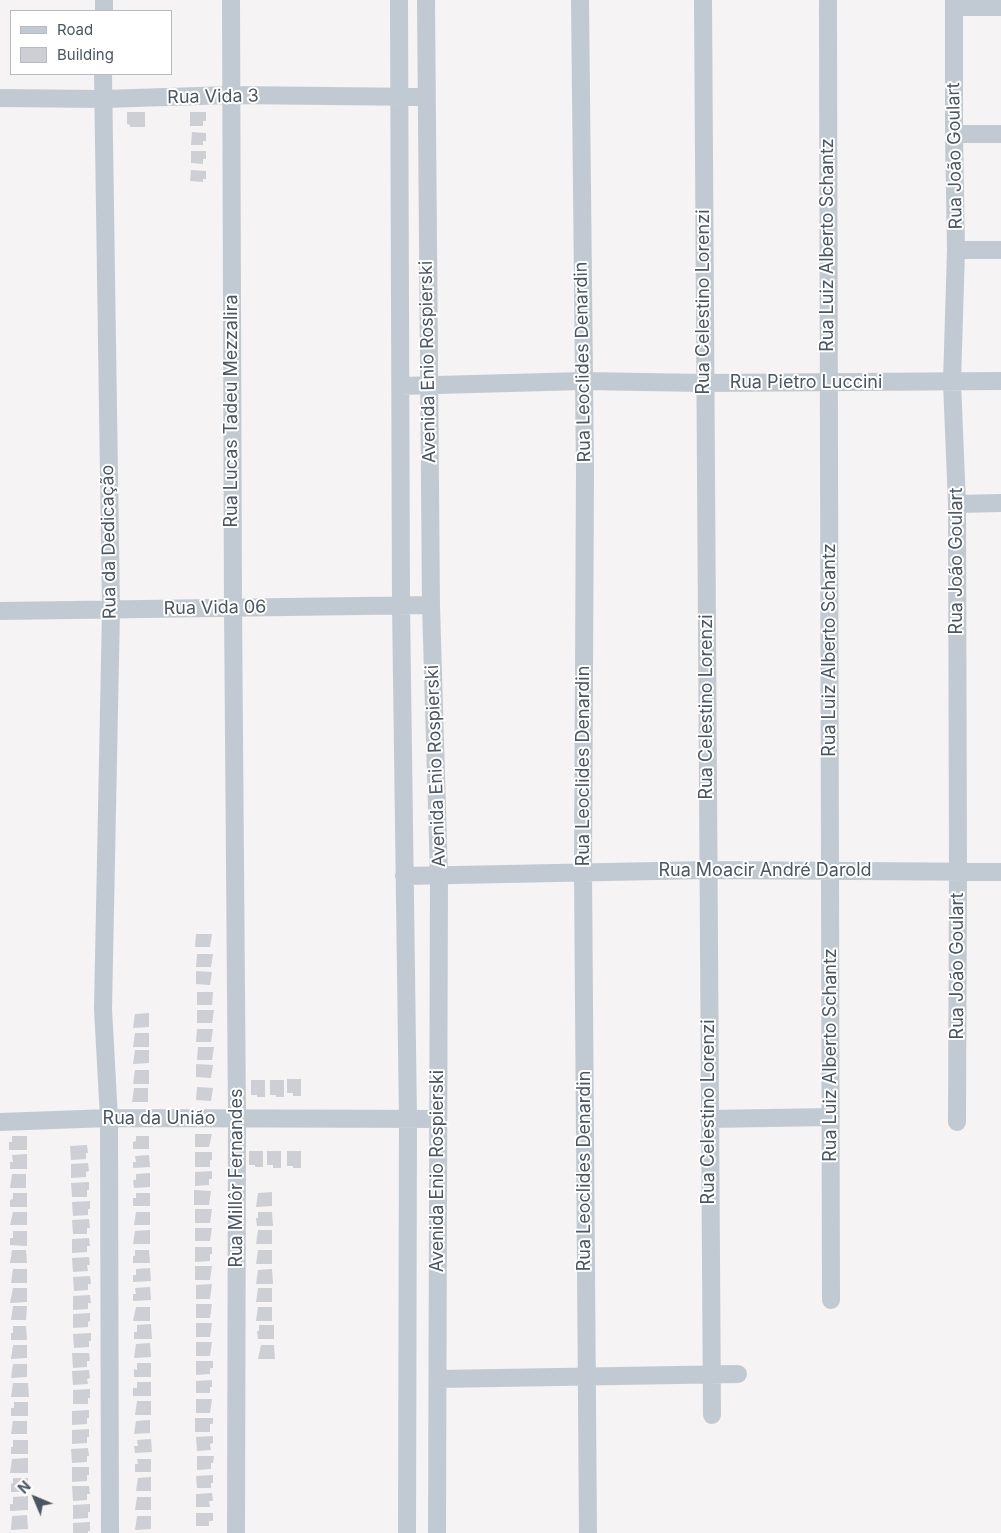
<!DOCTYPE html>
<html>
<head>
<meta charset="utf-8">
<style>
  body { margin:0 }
  #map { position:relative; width:1001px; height:1533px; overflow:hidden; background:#f5f3f3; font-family:Inter,sans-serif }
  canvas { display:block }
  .legend { position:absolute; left:10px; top:10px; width:162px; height:65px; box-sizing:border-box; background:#fff; border:1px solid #b7bbc0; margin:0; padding:6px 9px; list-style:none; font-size:15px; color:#4a5661 }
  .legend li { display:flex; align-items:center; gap:10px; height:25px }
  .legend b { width:25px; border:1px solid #b7bbc0 }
  .north { position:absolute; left:10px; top:1473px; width:50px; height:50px; -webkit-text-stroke:4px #fff; paint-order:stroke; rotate:315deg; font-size:14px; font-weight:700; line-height:20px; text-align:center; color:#4a5661 }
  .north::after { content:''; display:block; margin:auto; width:18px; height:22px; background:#4a5661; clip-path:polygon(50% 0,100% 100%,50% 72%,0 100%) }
</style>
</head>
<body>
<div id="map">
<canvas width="1001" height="1533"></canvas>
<ul class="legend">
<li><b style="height:6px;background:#c1cad2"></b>Road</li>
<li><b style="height:14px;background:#cdcfd5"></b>Building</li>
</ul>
<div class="north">N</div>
</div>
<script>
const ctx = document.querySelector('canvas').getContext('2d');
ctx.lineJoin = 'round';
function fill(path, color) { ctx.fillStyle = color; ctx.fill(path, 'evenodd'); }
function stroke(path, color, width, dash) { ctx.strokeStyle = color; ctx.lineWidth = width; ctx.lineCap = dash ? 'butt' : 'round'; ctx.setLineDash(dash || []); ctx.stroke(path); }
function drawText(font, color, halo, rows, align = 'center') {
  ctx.font = font + ' Inter,sans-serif'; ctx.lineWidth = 4; ctx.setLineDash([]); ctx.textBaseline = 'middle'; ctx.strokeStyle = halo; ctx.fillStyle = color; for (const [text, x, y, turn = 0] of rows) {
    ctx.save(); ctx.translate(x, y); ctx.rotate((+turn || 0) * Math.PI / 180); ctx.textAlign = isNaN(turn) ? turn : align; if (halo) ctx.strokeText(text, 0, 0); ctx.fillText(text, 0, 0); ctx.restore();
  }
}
fill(new Path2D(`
  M127 112H145V127H130V125L127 124Z
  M190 112H206V121H203V126H190Z
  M192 132 206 133V141H203V145H191Z
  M191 151H206V159H203V164L191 163Z
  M191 170 206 171V179H203V182L190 181Z
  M196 934H212L210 947H195Z
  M197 954H213L211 967H196Z
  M196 971 212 972 210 985 196 984Z
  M197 992H213L212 1005H197Z
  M197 1010H214L212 1023H197Z
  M149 1013V1027L133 1028 135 1014Z
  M197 1029H213L211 1042H196Z
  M135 1033H149V1047H133Z
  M198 1047H214L212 1060H197Z
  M135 1050H149V1063L133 1064Z
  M196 1064 213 1065 211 1078 196 1077Z
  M135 1070H149V1084H133Z
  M287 1079H301V1096H293V1093H287Z
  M251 1080H265V1097H257V1095H251Z
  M270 1080H284V1097H276V1095H270Z
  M197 1087 213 1088 211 1101 196 1100Z
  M134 1088H148V1102H132Z
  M195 1134H212L209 1147H195Z
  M12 1136H27V1150H9V1142H12Z
  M136 1136H149V1149H133V1142L136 1141Z
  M87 1145 88 1153H86V1159L71 1160 70 1146Z
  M249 1151H263V1167H255V1165H249Z
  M267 1151H281V1168H273V1165H267Z
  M287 1151H301V1168H293V1166H287Z
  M195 1152H212V1160H210V1167H195Z
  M27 1154V1169H10V1162H13L12 1155Z
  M149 1155 150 1167 133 1168V1162H136L135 1156Z
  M88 1163 89 1171 86 1172V1177L71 1178V1164Z
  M212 1171V1179H209V1185L195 1186V1172Z
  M150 1173V1187L134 1188 133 1180H136V1174Z
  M12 1174H26V1188H10Z
  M89 1182V1190H87V1197H72L71 1183Z
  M194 1190 211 1191 209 1205H194Z
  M272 1192V1206L256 1207 258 1193Z
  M13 1193H27V1207H10V1200L13 1199Z
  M136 1193H150V1206H133V1198H136Z
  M90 1201V1209H88V1215L73 1216 72 1202Z
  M195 1209H212L210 1223H195Z
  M13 1212H27V1225H10Z
  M136 1212H150V1225H134Z
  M258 1212H272L273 1226H257L256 1218H258Z
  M89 1219 90 1228H87V1234H73L72 1220Z
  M195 1228H212L210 1241H195Z
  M150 1230V1244H133L135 1231Z
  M258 1230H272V1244H256Z
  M13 1231H27V1246L10 1245V1238H13Z
  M89 1238 90 1246H87V1252L72 1253V1239Z
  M195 1247H212V1254H210V1261L195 1262Z
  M12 1250H26L27 1263H10Z
  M135 1250H149L150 1263H133V1256H135Z
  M258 1250H272V1264H256Z
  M89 1257 90 1265H87L88 1271 73 1272 72 1258Z
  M195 1266H212L210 1280H195Z
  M150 1268 151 1281 133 1282V1275H136V1269Z
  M13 1269H27V1283H11Z
  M272 1269 273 1284H256L258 1270Z
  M90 1276 91 1284H88V1290L74 1291 73 1277Z
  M212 1284 210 1299H196V1285Z
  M150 1287 151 1300 133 1301V1294H136L135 1288Z
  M13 1288H27V1302L10 1303Z
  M258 1288H272V1302H256Z
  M90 1295 91 1303H88V1309L73 1310V1296Z
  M196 1304H212L210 1318H196Z
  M13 1306H27L26 1320H11Z
  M136 1307H150V1321H133Z
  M258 1307H272V1321H256Z
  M90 1313V1321L88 1322V1327L73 1328V1314Z
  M196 1323H212L210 1337H196Z
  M151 1324 152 1339H134V1332H137V1325Z
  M259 1325H274V1339H258L257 1331H259Z
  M13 1326H26L27 1340H11V1333H13Z
  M91 1333V1341H89V1347L74 1348 73 1334Z
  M196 1342H212L210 1356H196Z
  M150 1343 151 1357 134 1358 136 1344Z
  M13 1345H27V1358L11 1359Z
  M261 1345H274L275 1359H258Z
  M72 1353H89L90 1361H87V1367L73 1368Z
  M196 1361H213V1368H210V1374L196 1375Z
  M137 1363H151V1377H134V1369L137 1370Z
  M13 1364H27V1377L11 1378Z
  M89 1370 90 1378 87 1379 88 1384 73 1385 72 1371Z
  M212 1380V1387H210V1393H196V1381Z
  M137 1382H151V1396H133V1388H137Z
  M13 1383H28L29 1397H11Z
  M90 1389V1398H88V1404H73V1390Z
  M196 1399H212L210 1413H196Z
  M137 1401H151V1415H135Z
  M14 1402H28V1416H11V1408H14Z
  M89 1410V1418H87V1424L72 1425V1411Z
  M195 1418H213V1424H210V1432H195Z
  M150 1420V1433L134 1434 136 1421Z
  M13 1421H27V1434H11Z
  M89 1429V1437H87V1443L72 1444V1430Z
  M213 1436V1443L210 1444 211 1450 197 1451 196 1437Z
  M151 1439 152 1452 135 1453 134 1446H138L137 1440Z
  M13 1440H28V1454H11V1447H13Z
  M88 1448 89 1456H87V1462L72 1463 71 1449Z
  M197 1456H214L213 1463H211V1469L197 1470Z
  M28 1458V1473H10L12 1459Z
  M137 1459H151V1472H135V1464H138Z
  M72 1467H89V1475H87V1481L72 1482Z
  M213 1475V1483H211V1488H197L196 1476Z
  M151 1477V1491H136L138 1478Z
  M13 1478H28V1492H11V1484L13 1483Z
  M72 1486H89L90 1494H87V1500L73 1501Z
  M212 1493 213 1501H209L210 1507H196V1494Z
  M28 1496V1510L10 1511V1504H13V1497Z
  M137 1497H151V1510H135Z
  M90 1504V1512H88V1518L73 1519V1505Z
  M196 1513H213V1521H209V1526H196Z
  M27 1515 28 1529 11 1530 12 1516Z
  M137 1516H151V1529L135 1530Z
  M90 1522V1531H88V1533H73V1523Z`), '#cdcfd5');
stroke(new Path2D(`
  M231 0 233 607 237 1120 236 1533
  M399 0 401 605 408 1119 407 1533
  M426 0 431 605 439 876 437 1533
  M580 0 585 471 583 871 588 1533
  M703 0 712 1415
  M828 0C827 433 831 866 831 1300
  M954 0V134L956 250 952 382 957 504 958 872 957 1122
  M954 7H1001
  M104 11V0
  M103 74 111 610 103 1009 109 1118 110 1533
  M0 98 103 99 231 95 425 97
  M954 134H1001
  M956 250H1001
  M401 386 583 381 704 383 1001 381
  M957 504 1001 503
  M0 611 431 605
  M404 876 708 870 1001 872
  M709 1119 831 1117
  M0 1122 109 1118 438 1119
  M438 1379 738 1374`), '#c1cad2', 18);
drawText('18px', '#4a5661', '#fff', [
  ["Rua Vida 3",213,97,-1],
  ["Rua João Goulart",955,156,-91],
  ["Rua Luiz Alberto Schantz",828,245,-90],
  ["Rua Celestino Lorenzi",704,302,-90],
  ["Avenida Enio Rospierski",428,362,-91],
  ["Rua Leoclides Denardin",583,362,-91],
  ["Rua Pietro Luccini",806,383],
  ["Rua Lucas Tadeu Mezzalira",232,411,-90],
  ["Rua da Dedicação",109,542,-91],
  ["Rua João Goulart",957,561,-90],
  ["Rua Vida 06",215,608,-1],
  ["Rua Luiz Alberto Schantz",830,650,-90],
  ["Rua Celestino Lorenzi",707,707,-90],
  ["Avenida Enio Rospierski",436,766,-92],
  ["Rua Leoclides Denardin",584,766,-90],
  ["Rua Moacir André Darold",765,871],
  ["Rua João Goulart",958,966,-90],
  ["Rua Luiz Alberto Schantz",831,1055,-90],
  ["Rua Celestino Lorenzi",709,1112,-90],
  ["Rua da União",159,1119],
  ["Avenida Enio Rospierski",438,1171,-90],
  ["Rua Leoclides Denardin",585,1171,-90],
  ["Rua Millôr Fernandes",237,1178,-90]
]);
</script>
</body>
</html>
